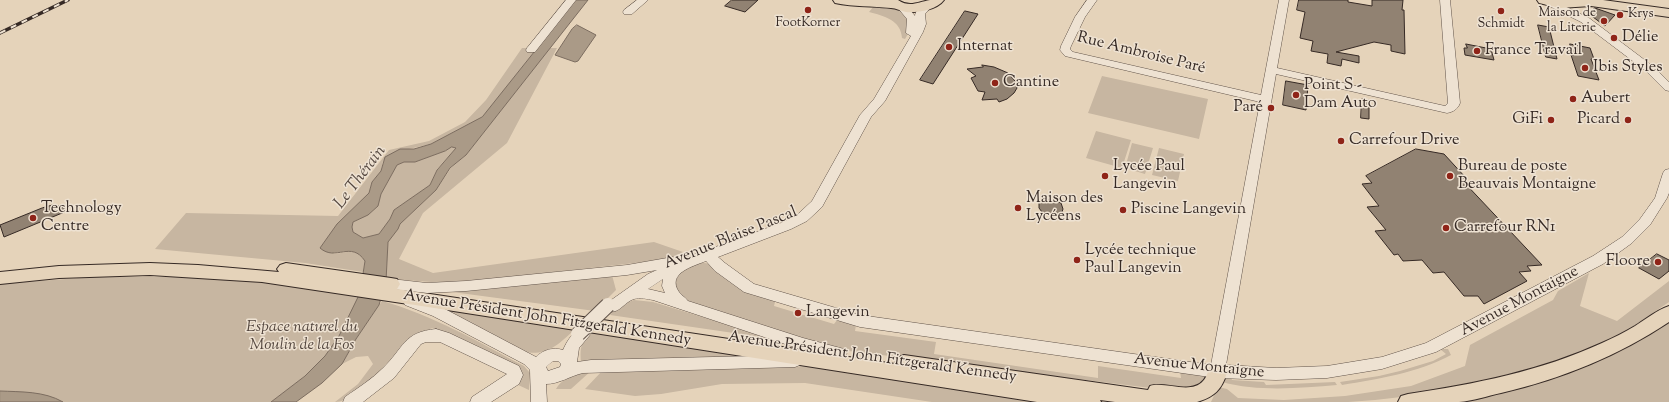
<!DOCTYPE html>
<html>
<head>
<meta charset="utf-8">
<style>
  body { margin:0 }
  canvas { display:block; background:#e5d3ba }
</style>
</head>
<body>
<canvas width="1669" height="402"></canvas>
<script>
const ctx = document.querySelector('canvas').getContext('2d');
ctx.lineJoin = 'round';
function fill(path, color) { ctx.fillStyle = color; ctx.fill(path, 'evenodd'); }
function stroke(path, color, width, dash) { ctx.strokeStyle = color; ctx.lineWidth = width; ctx.lineCap = dash ? 'butt' : 'round'; ctx.setLineDash(dash || []); ctx.stroke(path); }
function drawText(font, color, halo, rows, align = 'center') {
  ctx.font = font + ' "Sorts Mill Goudy",serif'; ctx.lineWidth = 3; ctx.setLineDash([]); ctx.textBaseline = 'middle'; ctx.strokeStyle = halo; ctx.fillStyle = color; for (const [text, x, y, turn = 0] of rows) {
    ctx.save(); ctx.translate(x, y); ctx.rotate((+turn || 0) * Math.PI / 180); ctx.textAlign = isNaN(turn) ? turn : align; if (halo) ctx.strokeText(text, 0, 0); ctx.fillText(text, 0, 0); ctx.restore();
  }
}
fill(new Path2D(`
  M883 5C889 7 898 8 903 11 911 17 911 31 905 39L902 38C901 20 884 16 869 12L874 6Z
  M522 48H538L482 117 431 144 409 149 383 161 381 171 372 182 369 193 340 221 320 248 335 254 353 251 361 255 365 261 363 272 305 263 155 249 186 213 338 216 389 150 429 141 465 122 486 100Z
  M550 48H557L507 143 423 213 399 259 433 273 654 242 683 252 676 256 661 260 474 281 445 283 390 279 386 277 388 242 400 224 436 190 451 168 466 155Z
  M1102 76 1208 99 1199 139 1088 113Z
  M1096 131 1131 140 1122 168 1086 158Z
  M1132 143 1153 148 1145 174 1125 168Z
  M452 147 456 148 437 169 430 185 394 210 390 219 379 234 363 238 353 232 352 227 353 222 368 215 378 206 381 194 397 165 404 162H415L445 151Z
  M1159 148 1184 154 1178 181 1152 175Z
  M700 262 710 264 774 299 775 302 774 306 834 324 838 319 856 325 855 331 936 342 934 354 1098 378V366L1181 378 1180 371 1205 376 1208 380 1199 389H1159L849 351 812 343 690 303 675 291C677 269 681 270 700 262Z
  M1589 273 1580 306 1617 321 1669 281V302L1618 337 1547 365 1513 376 1419 395 1375 400 1348 402H1211L1218 387 1227 389 1238 398 1284 400 1345 396 1411 386 1465 366 1470 345 1553 300 1558 291Z
  M612 275 616 290 595 311 452 292Z
  M92 277H180L268 283 359 297C350 317 339 339 325 356 310 374 289 388 271 402H0V284Z
  M634 300 653 302 775 339 610 315C617 306 624 303 634 300Z
  M382 301C433 315 478 342 524 366L530 373 529 390 516 384 519 381 479 347 433 328C429 329 423 331 419 334 400 350 360 402 335 402L358 384 373 364 368 356 356 357 342 364 356 339Z
  M435 307 574 330C558 345 547 356 523 352Z
  M1669 323V402H1455L1580 368 1623 350Z
  M593 331 757 358 581 363C580 347 580 343 593 331Z
  M1440 349H1448L1451 355C1417 373 1379 379 1342 385L1340 382 1379 376 1400 371 1433 361 1446 354Z
  M822 366 1038 402H932L805 383 722 384 661 394 635 396 585 389 603 370Z
  M592 370 571 389H556C565 375 576 374 592 370Z
  M1227 377H1231L1232 380 1264 382 1266 385 1335 382 1337 385C1300 388 1259 392 1222 382Z`), '#c7b6a1');
const water = new Path2D(`
  M576 0H588L466 155 450 168 436 190 400 224 398 229 388 242 386 281 379 305 356 339 342 364 322 383 296 402H271L305 376 325 356 339 336 360 293 365 261C351 240 336 262 320 248L337 224 369 193 372 182 381 171 385 157 400 149H414L431 144 482 117ZM452 147 456 148 437 170 430 185 394 210 390 219 379 234 363 238 353 232 352 227 353 222 368 215 378 206 381 194 397 165 404 162H415L445 151Z
  M577 25 596 35 578 61 575 62 555 55 572 29Z
  M0 391C21 392 44 391 63 402H0Z`);
fill(water, '#aa9a87');
stroke(water, '#7c6d60', 1);
const building = new Path2D(`
  M732 0H758L745 12 725 6Z
  M1299 0H1348V2L1372 6V0H1403L1402 10H1404L1405 54 1391 51V45L1374 42 1336 52 1359 56V63L1342 59 1341 66 1327 63 1328 54 1311 51 1313 41 1300 38 1305 12 1297 10Z
  M1595 8 1615 15 1605 26 1589 14Z
  M965 11 978 14 933 84 920 80Z
  M1538 25 1549 27 1557 59 1546 57Z
  M1466 44 1491 49 1494 60 1465 55 1464 48H1467Z
  M1570 44 1590 48 1594 59H1591L1599 80 1578 76 1571 55H1573Z
  M982 65 994 67 1008 73 1015 81 1017 88 1014 93 1007 99 999 102 997 99 982 100 985 92 978 91 971 78 976 76 967 69 983 67Z
  M1286 81 1308 85 1306 110 1283 105Z
  M1362 99 1369 100V119L1361 118Z
  M1416 149 1444 154 1466 178 1461 179 1542 265 1527 266 1531 271 1519 272 1527 281 1484 304 1478 296H1464L1444 272 1433 273 1422 260 1403 261 1398 254 1394 255 1375 231 1386 230 1367 207 1379 206 1362 184 1372 183 1366 176Z
  M1046 199 1053 200 1061 203 1063 209 1062 212 1058 215H1051L1042 212 1039 208V203Z
  M53 205 61 206 67 211 4 237 0 225 42 208Z
  M1657 254 1669 260V271L1659 279 1639 268Z`);
fill(building, '#918272');
stroke(building, '#362a25', 1);
const minor = new Path2D(`
  M566 0H576L535 52H527L526 50 527 48Z
  M637 0H648L632 14H624L623 12 624 10Z
  M1087 0H1097L1085 17 1071 46 1070 49 1073 52 1261 95 1279 0H1289L1277 68 1445 106 1448 103 1440 0H1450L1460 103C1458 109 1453 112 1447 113L1276 74 1226 365 1276 368 1327 366 1382 357 1426 343 1593 256 1622 237 1640 219 1655 198 1663 173 1665 170 1669 169V193L1667 198 1650 225 1632 243 1603 264 1436 352 1382 369 1327 378 1276 380 1217 378 860 327 744 292 715 271 706 261C694 266 666 273 679 292 681 295 685 297 688 301L803 338 844 349 847 353 844 357 839 359 803 350 653 300C647 299 640 297 634 299 624 302 619 315 607 311L605 307 607 303 648 274 657 270 627 275 466 291 427 293 391 289 386 288 384 284 386 280 391 279 427 283 466 281 627 265 673 257 679 260 698 253 697 251 699 248 704 246 710 249 781 223 797 215 812 201 860 115 874 99 911 36 906 33 907 19 897 7 902 4 906 5 915 16C915 11 922 4 927 3L932 6 925 14 926 24 923 32 885 101 871 117 822 207 807 221 791 229 718 257 725 263 754 284 860 315 1211 365 1260 102 1065 56 1060 50 1061 46 1075 17ZM663 279 662 286 665 293 648 289Z
  M1542 0H1552L1589 18 1654 67 1669 82V91L1665 90 1646 71 1581 22 1543 3Z
  M410 296 443 308 536 357C543 350 553 347 563 350 568 339 575 327 587 331L590 335 579 348 577 362 591 360 795 355 800 357 803 361 800 365 795 367 583 373C570 376 559 384 546 384L547 402H531L530 370 524 364 433 316 405 305 403 301 405 297ZM553 361H558L561 364 560 367 548 371 546 367Z
  M436 329 449 333 519 366 523 375 519 384 491 402H470L472 397 507 374 440 342H426L421 344 394 378 363 402H343L345 397C358 388 372 379 383 368 404 348 403 332 436 329Z`);
const major = new Path2D(`
  M833 0H898C910 8 918 2 930 0 935 0 940 0 944 0 937 10 917 13 906 12 901 11 896 8 891 8 872 6 854 7 835 3Z
  M1537 0H1603L1669 9V17L1591 6 1560 8 1539 3Z
  M150 263 198 265 279 272 277 269 280 265 286 263 391 278 397 279 400 284 397 289 895 364 897 358 904 355 1148 390 1150 386C1165 381 1191 395 1203 381 1207 377 1208 371 1210 366L1217 364 1224 366 1227 372C1222 390 1214 397 1197 402H1115L1100 400 1101 402H1037L415 305 262 282 150 275 59 278 0 284V272L59 266Z
  M1669 306V322C1618 356 1561 379 1501 393 1487 396 1473 401 1459 402 1439 402 1418 402 1398 402L1401 396 1408 394C1475 384 1541 371 1602 343 1613 338 1625 332 1635 326 1646 319 1657 310 1669 306Z`);
stroke(minor, '#62544a', 1);
stroke(major, '#362a25', 2);
fill(minor, '#eee2d2');
fill(major, '#e5d3ba');
const rail = new Path2D(`
  M0 33 68 0`);
stroke(rail, '#362a25', 3.5);
stroke(rail, '#eee2d2', 2, [6]);
const minorBridge = new Path2D(`
  M578 334 608 305`);
stroke(minorBridge, '#62544a', 16, []);
stroke(minorBridge, '#eee2d2', 14);
for (const [x, y, r, color] of [
  [808,10,4,"#8f2418"],
  [1501,11,4,"#8f2418"],
  [1620,15,4,"#8f2418"],
  [1604,21,4,"#8f2418"],
  [1614,38,4,"#8f2418"],
  [949,47,4,"#8f2418"],
  [1477,51,4,"#8f2418"],
  [1585,68,4,"#8f2418"],
  [995,83,4,"#8f2418"],
  [1296,95,4,"#8f2418"],
  [1573,99,4,"#8f2418"],
  [1271,108,4,"#8f2418"],
  [1551,120,4,"#8f2418"],
  [1628,120,4,"#8f2418"],
  [1341,141,4,"#8f2418"],
  [1105,176,4,"#8f2418"],
  [1450,176,4,"#8f2418"],
  [1018,208,4,"#8f2418"],
  [1123,210,4,"#8f2418"],
  [33,218,4,"#8f2418"],
  [1446,228,4,"#8f2418"],
  [1077,260,4,"#8f2418"],
  [1658,262,4,"#8f2418"],
  [798,313,4,"#8f2418"]
]) { const dot = new Path2D(); dot.arc(x, y, r, 0, 2 * Math.PI); ctx.fillStyle = color; ctx.fill(dot); stroke(dot, '#eee2d2', 1.5); }
drawText('13px', '#362a25', '#eee2d2', [
  ["Maison de",1596,14,"right"],
  ["la Literie",1596,29,"right"],
  ["Krys",1628,15,"left"],
  ["FootKorner",808,24],
  ["Schmidt",1501,25]
]);
drawText('16px', '#362a25', '#eee2d2', [
  ["Délie",1622,38],
  ["Internat",957,47],
  ["France Travail",1485,51],
  ["Ibis Styles",1593,68],
  ["Cantine",1003,83],
  ["Point S -",1304,86],
  ["Dam Auto",1304,104],
  ["Aubert",1581,99],
  ["Paré",1263,108,"right"],
  ["GiFi",1543,120,"right"],
  ["Picard",1620,120,"right"],
  ["Carrefour Drive",1349,141],
  ["Lycée Paul",1113,167],
  ["Langevin",1113,185],
  ["Bureau de poste",1458,167],
  ["Beauvais Montaigne",1458,185],
  ["Maison des",1026,199],
  ["Lycéens",1026,217],
  ["Technology",41,209],
  ["Centre",41,227],
  ["Piscine Langevin",1131,210],
  ["Carrefour RN1",1454,228],
  ["Lycée technique",1085,251],
  ["Paul Langevin",1085,269],
  ["Floore",1650,262,"right"],
  ["Langevin",806,313]
], 'left');
drawText('16px', '#362a25', '#eee2d2', [
  ["Rue Ambroise Paré",1141,54,14],
  ["Avenue Blaise Pascal",731,239,-22],
  ["Avenue Montaigne",1520,302,-28],
  ["Avenue Président John Fitzgerald Kennedy",547,319,9],
  ["Avenue Président John Fitzgerald Kennedy",872,358,8],
  ["Avenue Montaigne",1199,367,6]
]);
drawText('italic 16px', '#53463e', '#eee2d2', [
  ["Espace naturel du",302,328],
  ["Moulin de la Fos",302,346]
]);
drawText('italic 17px', '#53463e', '#eee2d2', [
  ["Le Thérain",361,178,-53]
]);
</script>
</body>
</html>
